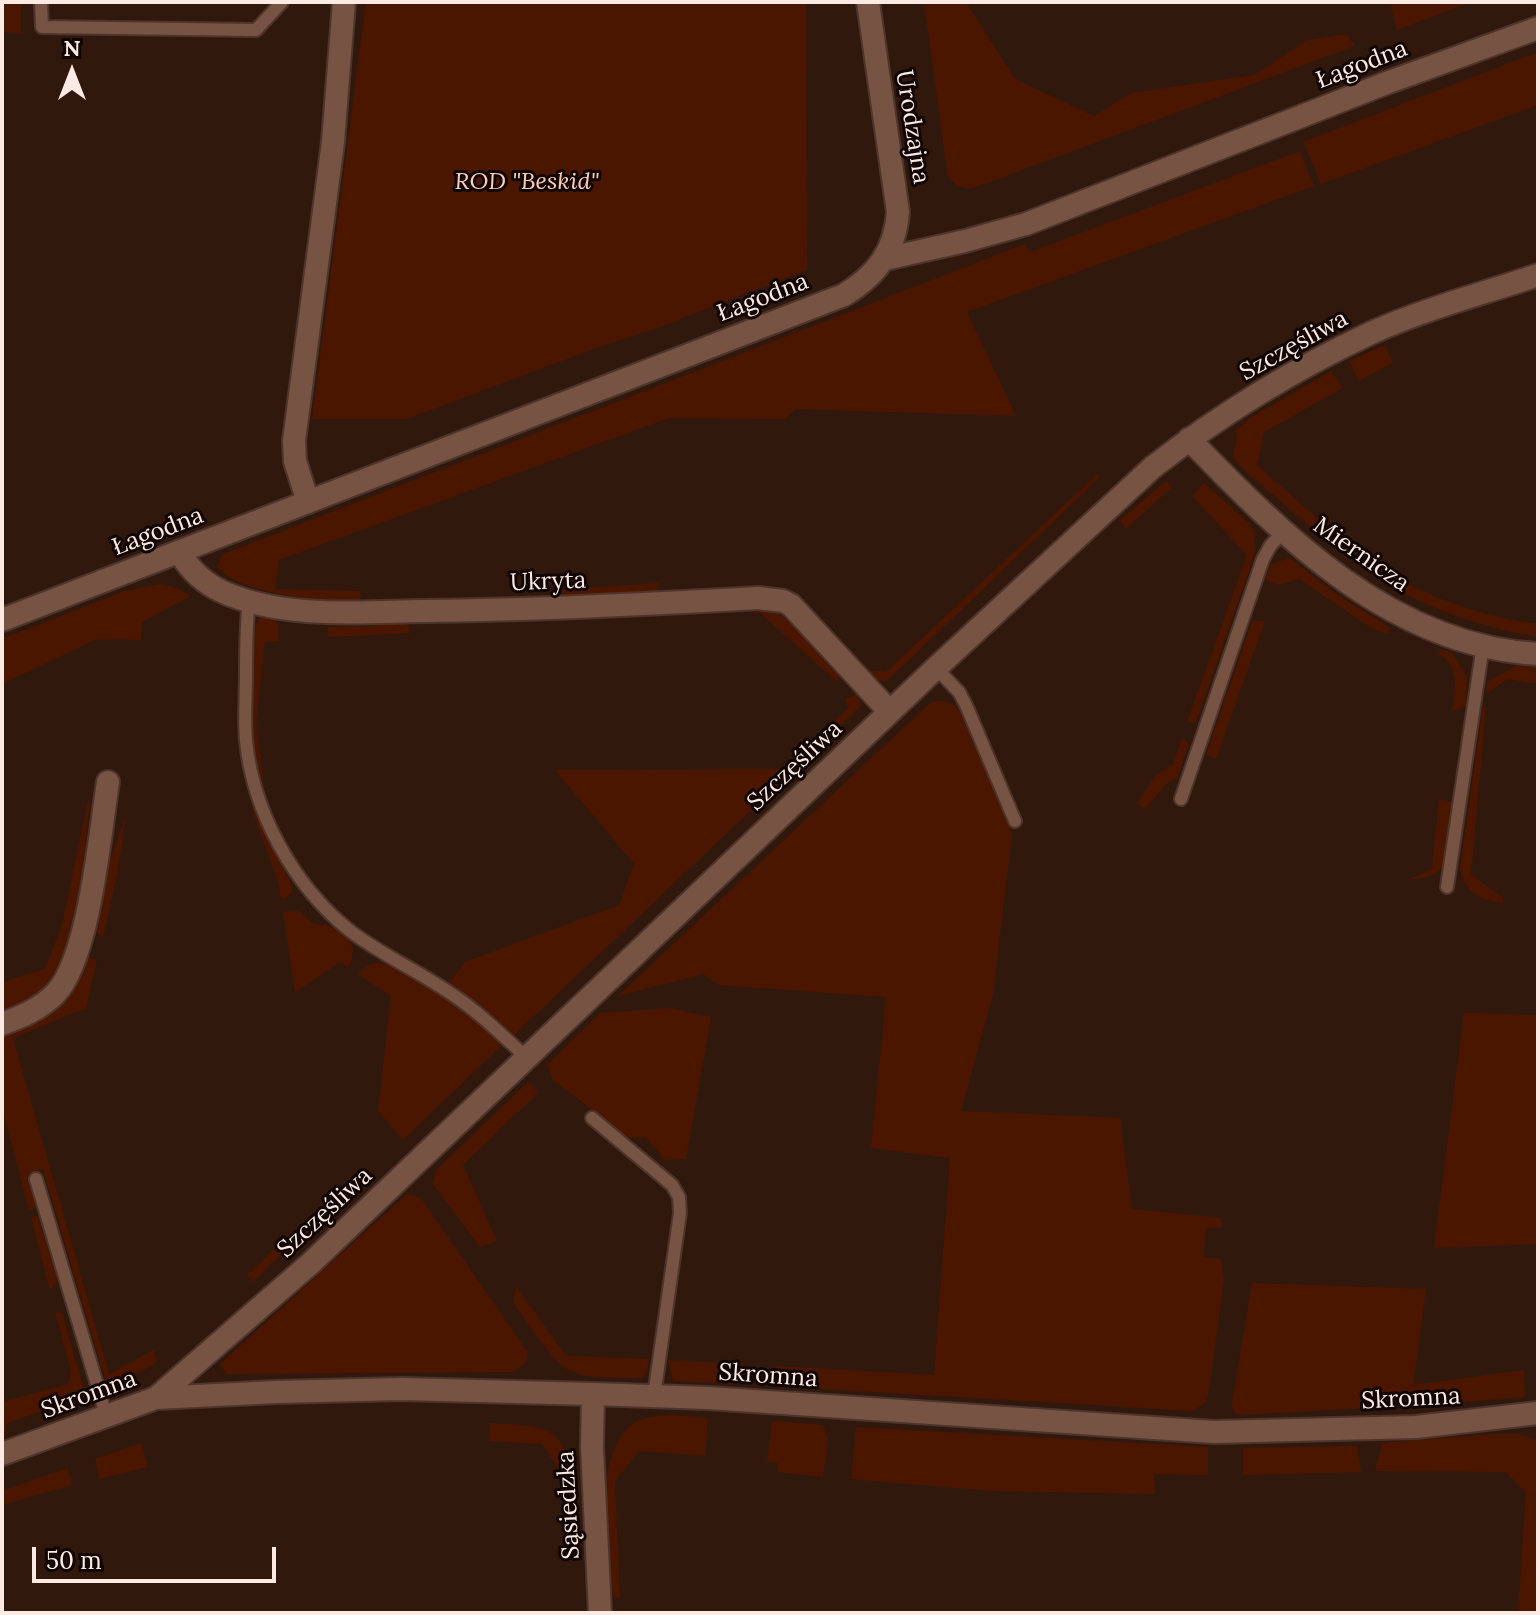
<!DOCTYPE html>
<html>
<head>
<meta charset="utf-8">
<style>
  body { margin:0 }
  #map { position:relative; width:1540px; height:1615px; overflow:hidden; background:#31180d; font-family:Lora,serif }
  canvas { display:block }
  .frame { position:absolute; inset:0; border:4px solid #fceae3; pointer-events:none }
  .north { position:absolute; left:32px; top:32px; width:80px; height:80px; -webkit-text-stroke:6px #110604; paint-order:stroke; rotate:0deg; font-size:22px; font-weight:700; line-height:32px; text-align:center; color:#fceae3 }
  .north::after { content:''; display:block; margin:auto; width:28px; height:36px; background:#fceae3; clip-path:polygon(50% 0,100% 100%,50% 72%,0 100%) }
  .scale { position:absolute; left:32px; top:1547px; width:244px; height:36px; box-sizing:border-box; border:4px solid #fceae3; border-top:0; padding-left:10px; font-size:24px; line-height:28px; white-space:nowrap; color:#fceae3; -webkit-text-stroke:6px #110604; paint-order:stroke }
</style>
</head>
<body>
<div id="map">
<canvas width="1540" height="1615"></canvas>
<div class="frame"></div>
<div class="north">N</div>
<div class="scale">50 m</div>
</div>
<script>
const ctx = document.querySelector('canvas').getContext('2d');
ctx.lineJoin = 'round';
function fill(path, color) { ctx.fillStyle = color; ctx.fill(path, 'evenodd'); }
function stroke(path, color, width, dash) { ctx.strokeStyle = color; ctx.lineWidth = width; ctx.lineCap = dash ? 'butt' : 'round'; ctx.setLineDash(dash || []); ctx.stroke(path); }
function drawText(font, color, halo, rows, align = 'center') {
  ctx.font = font + ' Lora,serif'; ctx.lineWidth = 6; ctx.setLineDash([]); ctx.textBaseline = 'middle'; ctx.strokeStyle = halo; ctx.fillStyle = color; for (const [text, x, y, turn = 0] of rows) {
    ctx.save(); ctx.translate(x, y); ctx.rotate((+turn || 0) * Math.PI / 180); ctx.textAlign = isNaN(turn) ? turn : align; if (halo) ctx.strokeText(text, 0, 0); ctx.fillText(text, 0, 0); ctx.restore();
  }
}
fill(new Path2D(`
  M2 2H21V33L2 32Z
  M366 2H806L807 270 652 330 599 347 407 419H312Z
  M924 2H966L1015 79 1094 116 1131 93 1254 75 1307 40 1347 34 1355 46 971 189 957 186 948 177Z
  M1390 2H1472L1397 30Z
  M1538 52V105L1321 184 1303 142Z
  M1300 151 1314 186 967 312 1016 416 796 409 785 419 669 418 279 560 275 589 360 591 361 603C329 603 235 594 217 566L223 554 1025 244 1030 252Z
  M1385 345 1393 363 1358 381 1349 361Z
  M1331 371 1343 388 1264 432 1257 465 1342 540 1334 547 1243 469 1233 457 1237 434 1234 431 1250 418Z
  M1097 474 1099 478 886 682 878 680 864 669 886 672Z
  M1166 481 1172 487 1126 529 1120 520Z
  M1204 483 1250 524 1254 532 1255 553 1196 722H1187L1247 555 1192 496Z
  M1360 554C1406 591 1480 617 1538 624V637C1471 626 1410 602 1354 563Z
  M1290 558 1332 591 1390 628 1388 634 1370 627 1299 579 1279 585 1265 580 1271 564Z
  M660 583 656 593 567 600 560 590Z
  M160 584 176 588 191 596 142 622 141 640 97 639 2 684V639L122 592Z
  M760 608C790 610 821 655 841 676L836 681 760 613 753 614Z
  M264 615C280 617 279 626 278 641L265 642 256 720 264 788 253 746 251 721 255 627 259 618Z
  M407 618 410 633 328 637V627L373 626 375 619Z
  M1252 621H1265L1216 759 1206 755Z
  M1441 649 1452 652 1467 678 1466 706 1452 712C1455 691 1461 665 1438 654Z
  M1517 665 1538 667V684L1508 679 1487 693V682Z
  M857 694 861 706 512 1037 482 1007 449 983 465 962 619 905 634 864 555 770 782 769 849 707 845 699Z
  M943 701 952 704 960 711 1012 833 993 995 961 1111 1120 1118 1132 1209 1222 1218V1227L1206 1229 1203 1257 1221 1259 1224 1280 1209 1390 1206 1401 1194 1411 774 1386 776 1366 934 1375 950 1158 871 1148 886 997 719 985 703 974 618 996 931 702Z
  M1486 706 1471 875 1503 897V903C1480 900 1463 892 1460 867L1483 708Z
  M1182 738 1189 744 1177 778 1166 784 1145 809 1137 803 1156 775 1173 764Z
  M1439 799 1453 802 1443 866C1435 878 1421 878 1408 880L1432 869Z
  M88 800 90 804C83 854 80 955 44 986L45 989 31 1000 2 1012V982L45 969 62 925Z
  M251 807 257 809 291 884 292 892 287 897 281 899 279 884Z
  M126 816 117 875 103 937 95 932 109 863Z
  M299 911C304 915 310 922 315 924 320 925 324 924 329 926 348 932 360 949 348 967L340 962 295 992 283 912Z
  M87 957 97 960 86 1008 13 1038 109 1374 154 1350 157 1361 155 1364 112 1386 106 1382 43 1169 27 1175 36 1207 29 1211 2 1107V1034Z
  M378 962C426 975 467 1011 502 1045L403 1140 378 1111 391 996 358 974 369 965Z
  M671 1008 711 1017 686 1159 665 1160 646 1137 629 1138 553 1080 547 1065 600 1013Z
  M1464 1013 1538 1015V1244L1434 1248Z
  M528 1082 539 1092 463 1165 497 1241 480 1247 433 1184 436 1170Z
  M407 1194 421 1198 527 1351 526 1362 513 1372 226 1374 220 1364Z
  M38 1216 58 1281 50 1290 31 1217Z
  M293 1231 298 1238 253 1282 247 1275Z
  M1252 1283 1426 1289 1413 1385 1524 1370 1525 1397 1422 1405 1238 1415 1233 1410 1232 1402Z
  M516 1286 566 1356 649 1359 647 1372 642 1378C620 1377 594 1380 573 1372 553 1365 526 1320 513 1302Z
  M55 1312 62 1313 86 1396 7 1423 5 1436 2 1437V1402L68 1384 71 1371Z
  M668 1360 742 1364 740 1384 673 1381Z
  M672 1415 708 1418 705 1456 639 1451 615 1481 620 1599 614 1597C603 1557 592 1447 636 1422 647 1416 660 1416 672 1415Z
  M772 1421 823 1425 828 1440 823 1477 778 1472V1463L767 1462Z
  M490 1423C548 1427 563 1423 575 1485L570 1486 542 1444 489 1441Z
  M856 1427 1208 1447V1475L1154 1474 1155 1494 992 1491 851 1479Z
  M1492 1434H1520L1538 1441V1613H1518L1526 1493 1506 1472 1375 1471 1382 1443Z
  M141 1443 148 1467 99 1479 95 1459Z
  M1357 1446 1361 1472 1243 1475V1448Z
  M67 1468 72 1485 2 1505V1491Z`), '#4b1600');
const service = new Path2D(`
  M41 2 42 27 256 30 282 2
  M249 601C246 625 246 649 246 674 246 696 244 719 246 741 253 812 294 886 349 930 381 955 419 971 453 995 480 1013 503 1036 527 1058
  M936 668 959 692 966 705 1015 821
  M1181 799 1263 559 1271 545 1283 532
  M1447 887 1483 645
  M592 1118 672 1185 679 1197 680 1213 654 1396
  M36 1179 106 1415`);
const minor = new Path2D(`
  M885 259 965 241 1026 224 1389 82 1538 28
  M1189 439C1284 537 1392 646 1538 654
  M308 502 295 461 294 441 333 142 344 2
  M179 552C190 570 203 583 223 592 284 619 358 612 423 611 535 610 646 604 758 598L783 601 791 605 890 712
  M2 1024C21 1017 40 1009 55 994 89 960 100 833 108 782
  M593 1394 592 1447 600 1613
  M156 1398 311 1263 936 668 1153 467C1220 415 1294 369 1371 333 1424 309 1482 294 1538 275
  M2 1454 156 1398 276 1392 402 1389 593 1394 708 1398 1214 1432 1416 1427 1538 1413`);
const tertiary = new Path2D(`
  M2 620 844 295C877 275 895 251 898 212L868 2`);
stroke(service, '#4d352b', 16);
stroke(minor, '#4d352b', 26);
stroke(tertiary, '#4d352b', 26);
stroke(service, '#775344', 12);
stroke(minor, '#775344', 22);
stroke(tertiary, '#775344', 22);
drawText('24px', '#fceae3', '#110604', [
  ["Łagodna",1362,65,-21],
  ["Urodzajna",912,127,81],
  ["Łagodna",763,298,-21],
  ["Szczęśliwa",1294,346,-29],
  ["Łagodna",158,532,-21],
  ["Miernicza",1361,555,35],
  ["Ukryta",548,582,-2],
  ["Szczęśliwa",795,766,-43],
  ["Szczęśliwa",325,1213,-43],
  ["Skromna",768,1376,4],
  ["Skromna",89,1395,-20],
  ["Skromna",1411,1399,-3],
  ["Sąsiedzka",569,1505,-93]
]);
drawText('italic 24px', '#fbccb9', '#110604', [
  ["ROD \"Beskid\"",527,182]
]);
</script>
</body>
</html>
